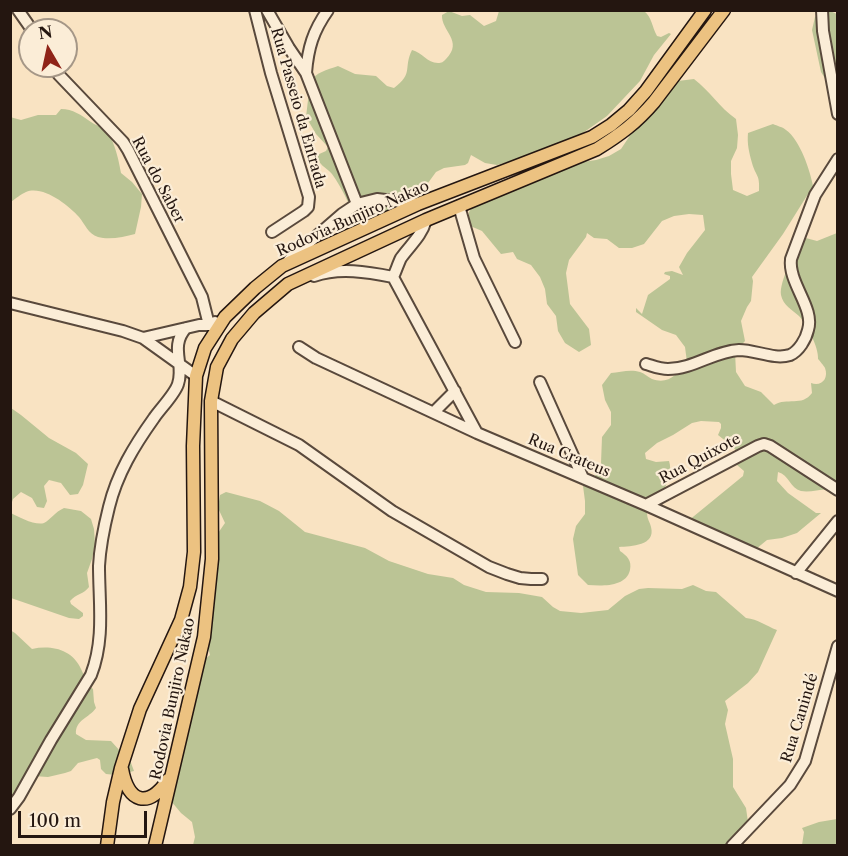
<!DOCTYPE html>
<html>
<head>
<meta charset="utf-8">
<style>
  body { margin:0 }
  #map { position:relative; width:848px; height:856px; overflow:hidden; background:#f9e3c2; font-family:"Libre Caslon Text",serif }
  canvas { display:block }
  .frame { position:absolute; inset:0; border:12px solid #241610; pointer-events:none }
  .north { position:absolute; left:18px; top:18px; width:60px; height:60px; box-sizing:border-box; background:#fbedd7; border:2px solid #a59787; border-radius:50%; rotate:351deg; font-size:16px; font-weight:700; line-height:24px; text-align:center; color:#241610 }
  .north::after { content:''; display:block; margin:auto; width:21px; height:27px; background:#8f2418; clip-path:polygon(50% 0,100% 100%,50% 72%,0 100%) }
  .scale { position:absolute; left:18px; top:811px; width:129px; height:27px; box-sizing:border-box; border:3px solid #241610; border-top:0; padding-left:8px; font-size:18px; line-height:21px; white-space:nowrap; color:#241610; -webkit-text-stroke:4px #fbedd7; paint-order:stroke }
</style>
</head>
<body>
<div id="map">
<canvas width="848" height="856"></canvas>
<div class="frame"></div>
<div class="north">N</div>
<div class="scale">100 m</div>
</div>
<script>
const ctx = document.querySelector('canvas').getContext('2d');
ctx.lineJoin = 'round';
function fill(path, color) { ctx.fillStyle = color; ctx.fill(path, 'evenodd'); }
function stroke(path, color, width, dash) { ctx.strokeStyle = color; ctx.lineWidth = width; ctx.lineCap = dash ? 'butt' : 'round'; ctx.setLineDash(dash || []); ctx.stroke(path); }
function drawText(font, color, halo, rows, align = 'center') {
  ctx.font = font + ' "Libre Caslon Text",serif'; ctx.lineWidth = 4.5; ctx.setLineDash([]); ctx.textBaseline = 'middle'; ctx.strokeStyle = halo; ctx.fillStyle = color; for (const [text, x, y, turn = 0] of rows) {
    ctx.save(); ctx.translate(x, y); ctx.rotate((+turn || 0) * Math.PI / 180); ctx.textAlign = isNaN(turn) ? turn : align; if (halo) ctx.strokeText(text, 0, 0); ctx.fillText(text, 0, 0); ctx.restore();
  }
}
fill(new Path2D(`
  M449 11 462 16 470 15 484 26 496 21 499 11H644C652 17 652 27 657 36L661 37 669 33 671 34 654 55 640 81 607 116 570 142 555 149 497 165 485 163 471 155 468 163 465 165 444 168 436 172 407 212 388 220H357L355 219C349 203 342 188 332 174 326 167 318 165 317 155L326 151 328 147 316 134 306 117 310 83C315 72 327 70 338 66L355 74 376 76 387 86 394 88C414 73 403 68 412 50 422 52 427 63 438 63 442 63 443 62 446 59 464 41 441 31 442 15Z
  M823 11H830L837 14V104L831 88 821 72 812 30 815 17Z
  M694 79C710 91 719 107 736 119L738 135 737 148 731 161V174L733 190 747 196 759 191C760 174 756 177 752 163 749 152 747 144 748 133L773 124C777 126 783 127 786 130 800 140 810 170 813 186L783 234 752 277 753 281 751 301 747 307 741 321 745 341 735 352 736 372 745 386 761 392 774 405C787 397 802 407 812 393L811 383C821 387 829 379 825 368 824 366 819 360 818 359 819 348 807 324 799 316 792 310 783 305 781 295 779 281 796 251 802 237L817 241 837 233V497L832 490C822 488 811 493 801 491 790 488 789 475 778 472L777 481 788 493 816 513H821L797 533 782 538 767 540 756 549 688 521 743 476 744 471 737 465C741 448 730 445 718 435L721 428V424L719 422 701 421 692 423 673 435 657 443 645 453 646 459 656 462 669 461C675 479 657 501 647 513 647 519 650 522 651 527 656 546 631 546 619 547L620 551C627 556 632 560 630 570 626 587 603 586 588 585L578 575 573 539 576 526 585 514V501L583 486 595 476 601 463 602 437 611 425V412L605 400 602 385 611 373C620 372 631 369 640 372 644 373 648 377 652 379 668 385 678 374 687 362L685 347 676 335 662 330 636 312V308L642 314 648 295 670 279V276L664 274 665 272 672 271 683 275 679 267 687 253 705 230 703 215 689 214 674 216 662 221 644 244 632 248H619L607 239 594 238 587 233 586 237 569 260 566 273 570 304 589 329 591 345 579 352 565 343 558 331 556 316 547 304 545 289 540 277 531 265 517 259 513 252 501 254 482 231 468 225 469 212 477 200 502 191 517 189 529 182 550 167 596 160 609 156 621 149 629 137 635 123 666 88 678 81Z
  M61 109C73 109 81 115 91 122 95 125 100 126 104 129 114 137 119 161 121 173L132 182 142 194 141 207 135 234C124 237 109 240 98 237 88 234 85 224 79 217 68 205 43 185 26 192 21 194 15 199 11 202L10 117 21 120 38 115H56Z
  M11 408 21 415 49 438 76 453 88 464 83 485 78 494 70 495 61 483 49 480 44 486 47 501 44 508 37 507 32 498 21 492 13 499 11 505Z
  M226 492 260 501 279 511 305 532 365 548 389 561 428 574 453 578 464 585 486 592 519 593 542 597 553 607 560 611 581 613 608 610 625 596 639 589 648 588 682 589 693 585 706 591 716 592 746 618C758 619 766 626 777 630L758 672 748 683 725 701 728 710 725 724 733 759V787L746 808 748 822 729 845H193L195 837 192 822 181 813 171 801 204 660 210 655 207 643 216 536 225 523 218 508 220 495Z
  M64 508 81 511 91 519 94 529 95 544 92 559 87 573 89 587C84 594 76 594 70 601L71 604 83 613V616L79 619 69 618 11 598V513C18 517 36 526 44 523 50 520 55 512 64 508Z
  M10 630 15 633 32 649C51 645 72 649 81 669 86 679 83 680 93 689L94 702 96 708C89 718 75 720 76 734L86 740 111 741 131 763 134 771 116 775 106 774 101 769 100 760 97 758 78 763 71 771 65 773 48 777 33 776 17 788 11 797Z
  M837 819V845H802L804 832 802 828 819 822Z`), '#bbc495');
const minor = new Path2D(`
  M18 10 32 30
  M255 10 271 73 309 197 308 207 304 211 272 232
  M267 10 289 48 306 73 357 204
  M822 10 823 31 838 114
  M52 66 59 75 123 142 128 150 202 297 209 325
  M306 73C308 48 313 31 328 10
  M459 206 474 258 515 342
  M289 260 342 214 357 204 377 199 418 204
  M314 276C339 267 368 272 393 277
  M393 277 477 433
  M393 277C396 271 398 264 401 258 411 244 421 237 426 220
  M10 303 123 331 143 338 196 376
  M143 338 199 325H209L215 322
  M299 347 316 358 477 433 646 505 838 591
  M646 364C653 366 660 369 668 369 693 369 715 351 739 350 756 350 774 360 790 355 799 351 806 339 808 330 815 308 788 283 791 259L815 195 838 159
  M540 382 583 478
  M211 401 299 445 392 511 489 567 507 574 520 578 531 579H542
  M434 412 455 391
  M646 505 758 446 764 444 770 446 838 490
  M796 573 838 521
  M10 809 19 797 51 740 91 675C105 639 99 603 99 566 100 546 104 527 109 507 117 474 134 446 154 418 160 409 175 394 178 384 185 364 169 347 186 328
  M732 846 790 785 805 761 838 646`);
const major = new Path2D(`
  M122 769C128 803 148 809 168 780
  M107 846 113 802 121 768 140 709 181 620 190 587 194 552 193 446 196 376 205 348 225 317 255 288 282 266 418 204 592 137 611 125 629 110 646 91 705 10
  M155 846 204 637 212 559 211 401 217 367 232 339 254 313 288 284 426 220 597 149C621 134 636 123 654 102L724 10`);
stroke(minor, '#59493c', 14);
stroke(major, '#241610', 15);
stroke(minor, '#fbedd7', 10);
stroke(major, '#ecc281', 12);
drawText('15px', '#241610', '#fbedd7', [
  ["Rua Passeio da Entrada",298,108,74],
  ["Rua do Saber",158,180,62],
  ["Rodovia Bunjiro Nakao",353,219,-24],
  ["Rua Crateus",569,456,23],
  ["Rua Quixote",700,459,-28],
  ["Rodovia Bunjiro Nakao",173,699,-78],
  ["Rua Canindé",800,718,-73]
]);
</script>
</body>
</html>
